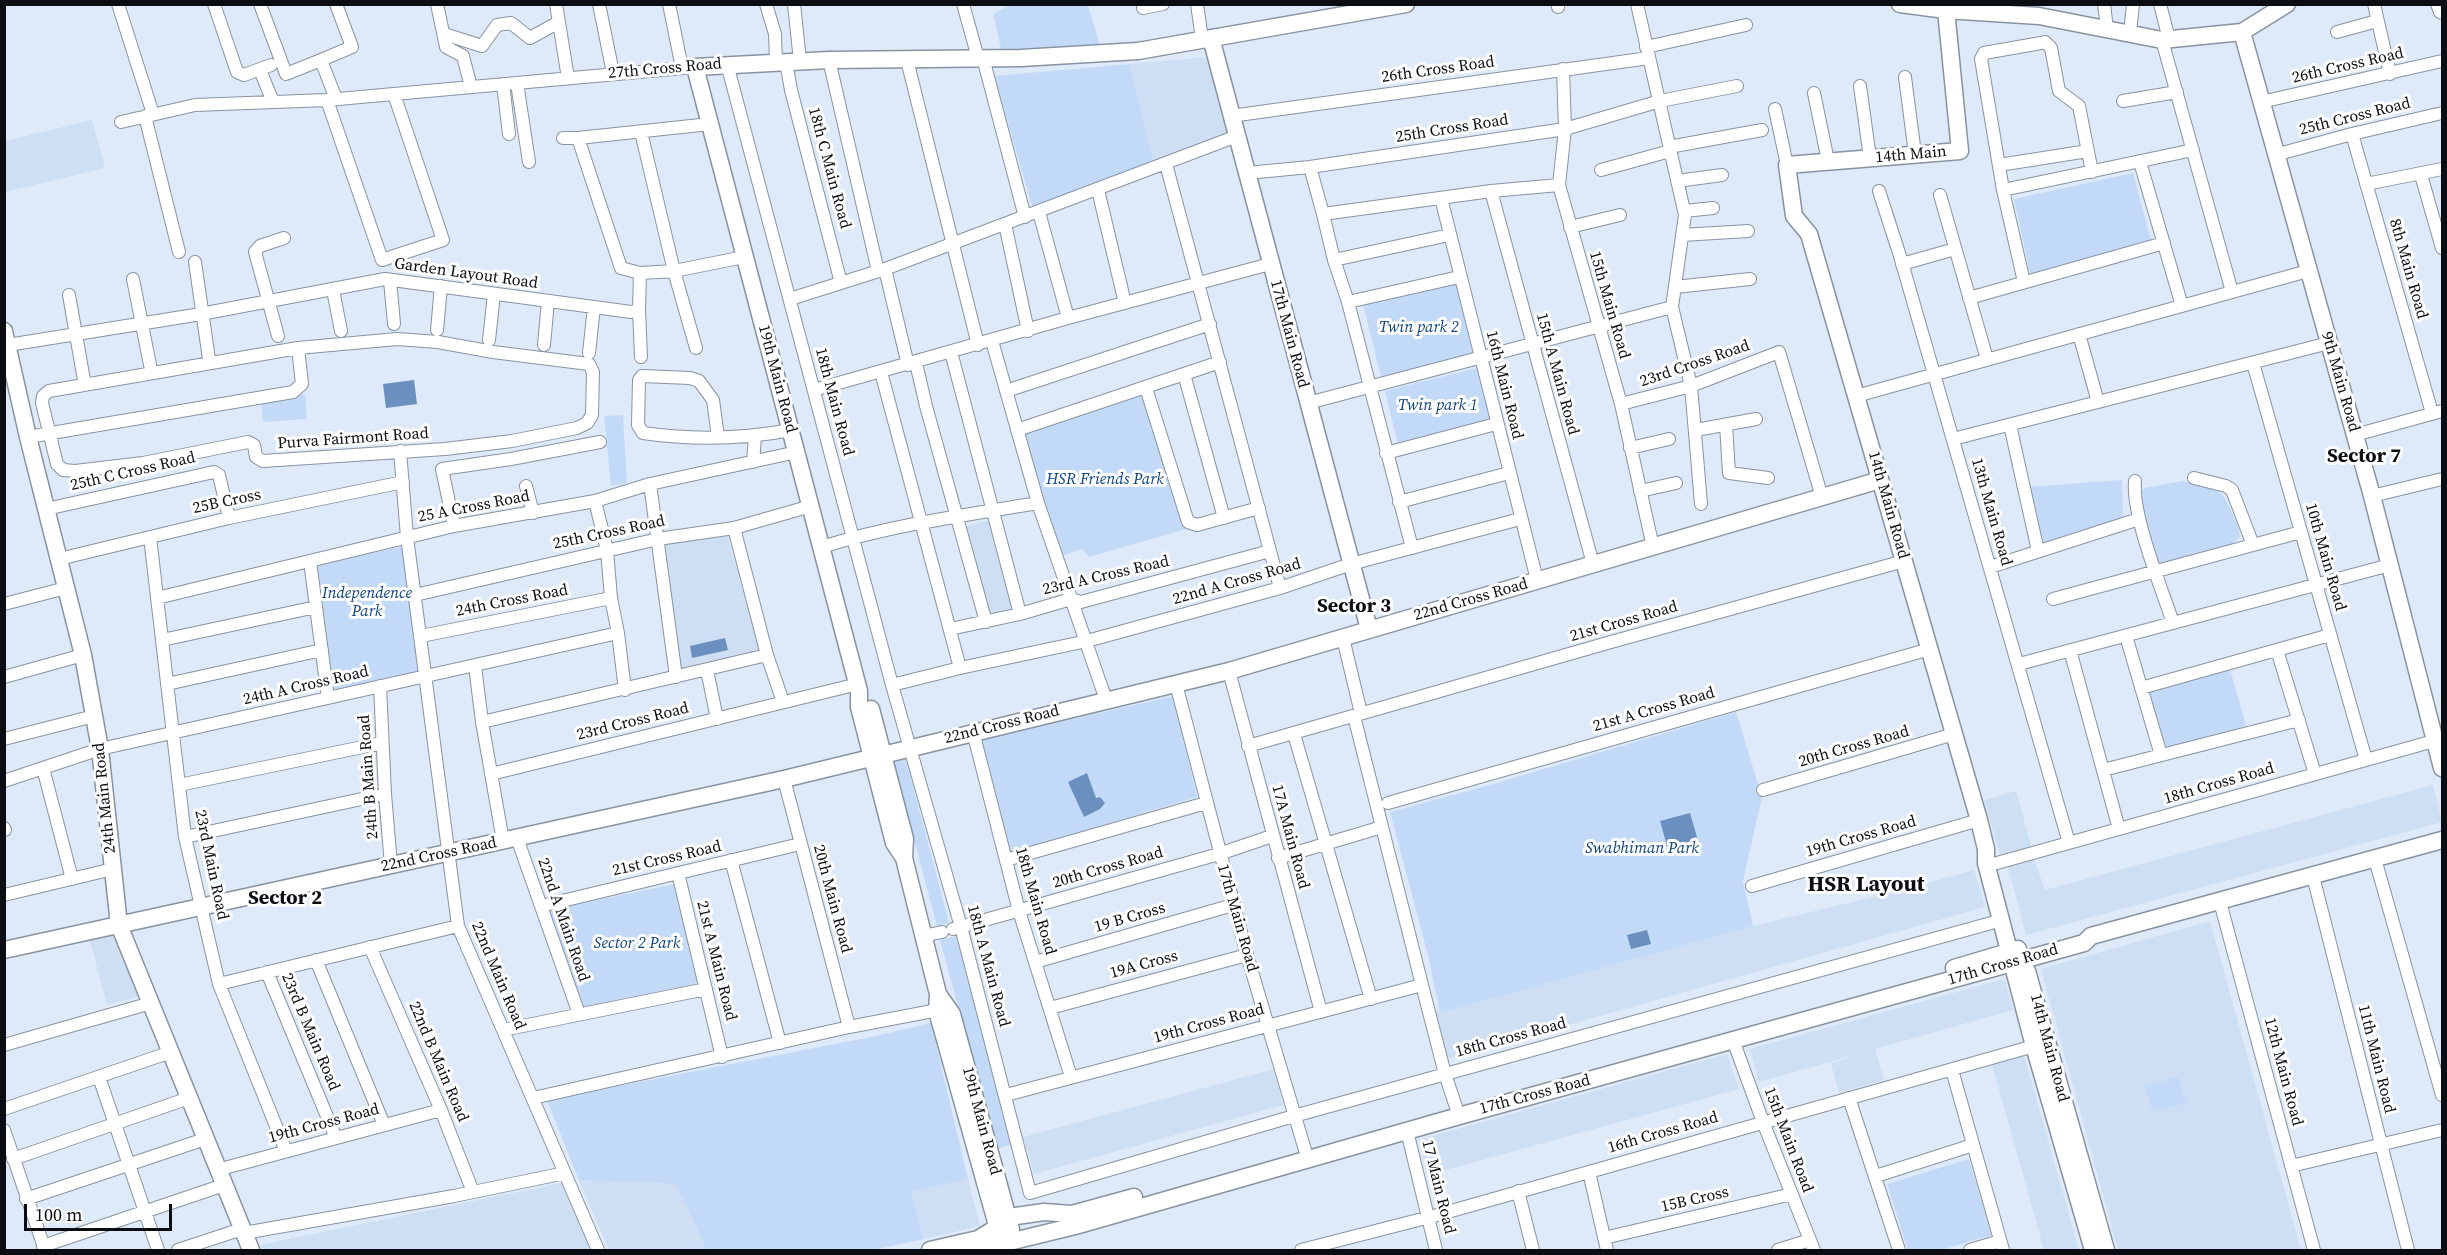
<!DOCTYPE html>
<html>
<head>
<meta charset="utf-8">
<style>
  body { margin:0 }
  #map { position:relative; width:2447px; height:1255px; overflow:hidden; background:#deeaf9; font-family:"Source Serif 4",serif }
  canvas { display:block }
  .frame { position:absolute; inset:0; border:6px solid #0a0d12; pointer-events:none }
  .scale { position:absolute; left:24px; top:1204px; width:148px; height:27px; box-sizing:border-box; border:3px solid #0a0d12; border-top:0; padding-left:8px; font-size:18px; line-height:21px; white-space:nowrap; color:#0a0d12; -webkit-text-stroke:4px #fff; paint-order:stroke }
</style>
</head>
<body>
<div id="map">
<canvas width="2447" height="1255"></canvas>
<div class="frame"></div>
<div class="scale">100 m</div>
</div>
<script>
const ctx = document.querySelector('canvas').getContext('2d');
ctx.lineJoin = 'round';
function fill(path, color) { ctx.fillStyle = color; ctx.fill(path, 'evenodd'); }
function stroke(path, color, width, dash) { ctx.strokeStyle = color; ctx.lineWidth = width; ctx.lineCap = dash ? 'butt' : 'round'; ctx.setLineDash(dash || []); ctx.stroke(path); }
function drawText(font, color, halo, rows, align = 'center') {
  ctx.font = font + ' "Source Serif 4",serif'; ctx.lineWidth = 6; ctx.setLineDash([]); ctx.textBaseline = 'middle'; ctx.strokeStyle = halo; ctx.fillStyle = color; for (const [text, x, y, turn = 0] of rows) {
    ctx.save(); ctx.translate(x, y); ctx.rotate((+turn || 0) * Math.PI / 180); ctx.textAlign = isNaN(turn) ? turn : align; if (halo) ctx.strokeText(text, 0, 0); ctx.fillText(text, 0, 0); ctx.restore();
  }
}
fill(new Path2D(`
  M1208 57 1229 132 1153 161 1130 64Z
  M92 120 105 168 5 192V141Z
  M990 520 1014 611 989 618 965 527Z
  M727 533 759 650 679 671 664 542Z
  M2433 785 2442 822 2026 935 2008 867 2034 859 2045 890Z
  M2016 791 2032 849 2001 858 1984 800Z
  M1974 870 1985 907 1448 1059 1431 1007 1440 1013 1753 926 1902 890Z
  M2210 921 2301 1250H2118L2041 969Z
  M116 933 144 995 107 1005 90 940Z
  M2000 980 2005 981 2013 1010 1875 1049 1884 1080 1839 1093 1831 1063 1872 1050 1759 1082 1750 1049Z
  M1727 1054 1739 1089 1428 1175 1418 1140Z
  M2024 1055 2079 1250H2044L1992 1064Z
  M1274 1069 1283 1105 1034 1174 1023 1137Z
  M968 1179 980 1226 924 1239 911 1192Z
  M579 1180 675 1184 707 1250H609Z
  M566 1182 594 1250H263L260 1245Z`), '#cedff3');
fill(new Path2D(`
  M1010 5H1088L1101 49 1002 53 993 14Z
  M1130 64 1153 161 1033 209 994 76Z
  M2133 173 2151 240 2030 274 2014 199Z
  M1457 280 1475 353 1381 377 1363 304Z
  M1477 368 1491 421 1398 444 1385 391Z
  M1151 390 1186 529 1089 557 1082 549 1061 556 1022 433Z
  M305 394 307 419 263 422 261 398Z
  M623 415 627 483 611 486 604 416Z
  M2122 480 2123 518 2042 546 2029 487Z
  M2182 481C2208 486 2219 483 2231 510 2235 519 2239 527 2240 537L2232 545 2159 565 2137 495 2145 488Z
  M405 546 419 671 333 690 318 565Z
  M2230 669 2246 726 2164 750 2148 692Z
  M1174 696 1197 797 1010 853 981 740Z
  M1736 712 1762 797 1743 881 1753 926 1440 1013 1429 959 1390 812 1493 784Z
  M905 756 949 923 937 926 893 760Z
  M676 884 699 984 580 1008 547 910Z
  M956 936 1014 1144 996 1149 940 940Z
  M931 1023 968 1179 911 1192 924 1239 872 1250H707L675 1184 579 1180 547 1100 876 1036Z
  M2178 1077 2186 1103 2152 1112 2145 1086Z
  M1969 1159 1992 1235 1941 1250H1908L1887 1184Z`), '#c2daf8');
fill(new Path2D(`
  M414 380 417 404 386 408 383 384Z
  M725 638 728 650 692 658 690 646Z
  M1087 773 1096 798 1100 797 1105 803 1100 809 1084 817 1068 782Z
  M1690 813 1699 844 1669 853 1660 821Z
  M1647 930 1651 944 1631 949 1627 935Z`), '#6b90bf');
const street = new Path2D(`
  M118 4 153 114
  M214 4 237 72 244 75 271 65
  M260 4 286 74 321 60
  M437 4 446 47 463 56 471 87
  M556 4 568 78
  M599 4 613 73
  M669 4 682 68
  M766 4 775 34 776 62
  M794 4 800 61
  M963 4 978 58
  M1197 4 1202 39
  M1558 4V7
  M1637 4 1685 215 1672 307 1691 386 1701 504
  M2104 4 2107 29
  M2160 4 2169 39
  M2374 4 2390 74
  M2437 4 2440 12 2442 13
  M1143 8 1163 4
  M2337 32 2377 21
  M2130 33 2133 4
  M444 34 482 46 497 25 511 23 530 38 559 22
  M2162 40 2232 292
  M1646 47 1746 25
  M983 58 1025 217
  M829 60 878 271
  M907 60 978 345
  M786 62 791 90 841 283
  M727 64 892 685 961 927 1030 1193 1294 1116 2002 920
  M1563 69 1565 129 1559 185 1621 404 1653 547
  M260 70 273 102
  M1905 77 1915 154
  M517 83 529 162
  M503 84 509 134
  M1860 86 1870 158
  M1814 93 1828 161
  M336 99 321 60 352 47 336 4
  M327 100 382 260 443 240 394 94
  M2123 101 2177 92
  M2261 102 2442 61
  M1775 109 1787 165
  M145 116 179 252
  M1231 116 1649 58
  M121 122 195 105 327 100 695 67
  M641 132 674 271 696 348
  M2352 134 2432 413
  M563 138H578
  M1669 147 1762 130
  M2275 155 2352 134 2442 113
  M2140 162 2182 306
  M1166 164 1280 588
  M1999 165 2088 151
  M1310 167 1323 214
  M1601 170 1670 151
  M1247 173 1310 167 1565 129 1660 101 1737 86
  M2421 175 2442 248
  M1677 181 1722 175
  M2366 184 2442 169
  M1098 190 1125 303
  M2003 190 2193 150
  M1491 191 1593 564
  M1879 191 1900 256 2069 843
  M1940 195 1987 359
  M1441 198 1537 580
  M1684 211 1713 208
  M1039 212 1068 318
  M1005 224 1028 331
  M1570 227 1620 215
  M1682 235 1748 231
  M1334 260 1449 235
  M195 262 209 359
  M1902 264 1955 249
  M885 269 908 365
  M640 273 621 268 578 138 710 124
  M133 279 150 365
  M390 280 394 324
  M2024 282 2003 190 1981 59 1984 53 2041 43 2045 42 2051 48 2059 91 2079 106 2092 172
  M1675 287 1750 279
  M333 290 341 331
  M69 295 84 380
  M1969 298 2164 243
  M790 299 885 269 1237 136
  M1348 302 1459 277
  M639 310 641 357
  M437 330 441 286
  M2079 334 2098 402
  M278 336 255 252 260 246 284 238
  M397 339 438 342 493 352 589 364 593 372 592 415 587 423 577 428 512 441 445 449 263 461 256 457 254 445 248 442 143 463 75 471 63 470 57 464 42 403 43 396 49 391 298 348Z
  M489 340 494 294
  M992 341 1038 503 1106 700
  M8 345 201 314 385 279 631 312 639 310 640 273 674 271 744 257
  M544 345 548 301
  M951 352 1020 614
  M589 353 594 307
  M916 363 926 406 986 622
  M2253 363 2366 760
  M881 372 960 668 892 685
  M1184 374 1224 518
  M1146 388 1188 522 1197 525 1259 508
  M814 390 1068 318 1270 264
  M1006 391 1210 324
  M1856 396 2308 271
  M1308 403 1672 307
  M1621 404 1691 386 1779 352 1822 497
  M1726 425 1729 473 1768 478
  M2010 425 2038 551
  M1017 430 1220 362
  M1696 430 1756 419
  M2355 435 2442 411
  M28 437 293 392 302 384 298 348
  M718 437 713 400 699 381 690 378 642 376 639 380 638 425 643 433C692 440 743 439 791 430
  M1953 439 2329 343
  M1630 448 1669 439
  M400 451 407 537 458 926 598 1250
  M1386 453 1496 424
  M753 462 755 437
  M2194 478 2226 486 2232 490 2253 545
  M2135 481C2132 517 2161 586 2173 623
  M650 484 676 677
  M526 486 533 513
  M1640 491 1676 483
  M2372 496 2442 479
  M595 501 607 550 611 598 618 633 625 690
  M1399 502 1509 473
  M46 509 214 472 219 475 229 518
  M454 526 442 469 511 459 600 442
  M734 528 767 655 783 702
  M150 537 185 837 219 984 286 1151
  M822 547C892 525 966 515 1038 503
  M1412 548 1348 302 1334 260 1323 214 1491 191 1559 185
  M59 559 229 518 403 482
  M310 561 328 698
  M1990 567 2139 519
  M415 595 658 539 734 528 811 506
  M157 598 454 526 595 501 650 484 797 452
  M2053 599 2301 532
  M4 604 66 588
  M950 629 1020 614 1071 599 1081 602 1270 551
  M421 636 611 598
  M2126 636 2161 755
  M1343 638 1360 709
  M162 640 316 607
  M2070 650 2119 829
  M2277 650 2315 774
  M2019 664 2390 565
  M475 666 482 722 503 841
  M960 668 1087 641 1280 588 1351 564 1520 519
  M707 670 717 719
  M1229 671 1321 1012
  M4 677 83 655
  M167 684 322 650
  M1176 684 1247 955 1305 1150
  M380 686 385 794 391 865
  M2141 688 2330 635
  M1354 716 1422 985 1445 1074 1456 1107
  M482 722 767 655
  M973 732 1019 911 1071 1077
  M1294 734 1371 999
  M4 739 94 716
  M1248 746 1611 642 1904 561
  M43 768 72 879
  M2103 770 2299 720
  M491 774 858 684
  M784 779 849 1027
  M4 781 100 749 618 633
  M179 785 382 743
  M1763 790 1954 734
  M1388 803 1930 649
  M4 828 5 830
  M185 837 385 794
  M517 838 579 1014
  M1278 858 1382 827
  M2375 859 2442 1095
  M731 860 780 1043
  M1006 860 1206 803
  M1997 863 2441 739
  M678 873 722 1057
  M2313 876 2408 1250
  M1752 886 1979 820
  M4 895 113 869
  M2220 902 2314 1250
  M541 906 800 844
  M953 929 1219 854 1272 836
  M923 936 942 932
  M370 947 441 1110 473 1192
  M316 960 384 1125
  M1035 962 1233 905
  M267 972 336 1138
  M219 984 458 926
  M1050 1008 1247 955
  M503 1030 706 989
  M1733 1040 1763 1122 1814 1250
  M4 1045 151 1003
  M1952 1070 2003 1250
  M99 1077 158 1250
  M1006 1095 1422 985
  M533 1098 849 1027 943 1009
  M1849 1098 1899 1250
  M4 1109 171 1052
  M4 1130 45 1250
  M1407 1131 1436 1250
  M13 1159 189 1098
  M2291 1166 2442 1130
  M217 1170 441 1110
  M1589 1172 1607 1250
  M1876 1176 1973 1145
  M1518 1191 1533 1250
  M26 1199 205 1139
  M244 1233 454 1196 565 1173
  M1604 1238 1792 1194
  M43 1246 224 1185
  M178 1250 242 1229
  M1301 1250 1430 1217 2034 1046
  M1778 1250 1810 1240
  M1970 1250 2000 1241`);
const secondary = new Path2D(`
  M1900 4 1946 10 2039 16 2162 40 2242 32 2287 4
  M1946 10 1960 151 1787 165 1794 216 1809 234 1979 820 1986 849V863L2034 1046 2093 1250
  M2242 32 2372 496 2442 768
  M1211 38 1369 629
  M4 331 28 437 83 655 100 749 119 925 251 1250
  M871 709 905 839 904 858 938 994 952 1014 1011 1229
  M904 858 894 843 859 707V691L695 67 829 60 1021 58 1138 51 1406 4
  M4 950 784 779 1229 671 1880 480
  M1954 968 2018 949
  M2027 971 2106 1250
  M938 994 937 1011 1000 1236
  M930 1250 978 1239 1016 1216 1044 1212 1072 1214 1134 1197
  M976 1250 1075 1226 1459 1116 2084 943 2091 936 2442 840`);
stroke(street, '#8893a1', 14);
stroke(secondary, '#8893a1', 19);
stroke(street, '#fff', 12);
stroke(secondary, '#fff', 16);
drawText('16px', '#0a0d12', '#fff', [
  ["26th Cross Road",2348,66,-13],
  ["27th Cross Road",665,69,-5],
  ["26th Cross Road",1438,70,-8],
  ["25th Cross Road",2355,117,-14],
  ["25th Cross Road",1452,129,-9],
  ["14th Main",1911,155,-5],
  ["18th C Main Road",829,168,75],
  ["8th Main Road",2408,269,74],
  ["Garden Layout Road",466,274,8],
  ["15th Main Road",1609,305,74],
  ["17th Main Road",1289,334,75],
  ["23rd Cross Road",1695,364,-19],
  ["15th A Main Road",1557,374,75],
  ["19th Main Road",777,379,75],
  ["9th Main Road",2340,382,74],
  ["16th Main Road",1504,385,76],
  ["18th Main Road",834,402,75],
  ["Purva Fairmont Road",353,439,-4],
  ["25th C Cross Road",133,472,-13],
  ["25B Cross",227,502,-12],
  ["14th Main Road",1888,505,74],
  ["25 A Cross Road",474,507,-11],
  ["13th Main Road",1991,512,74],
  ["25th Cross Road",609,533,-12],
  ["10th Main Road",2325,557,74],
  ["23rd A Cross Road",1106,576,-13],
  ["22nd A Cross Road",1237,582,-16],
  ["22nd Cross Road",1471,600,-16],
  ["24th Cross Road",512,601,-11],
  ["21st Cross Road",1624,622,-16],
  ["24th A Cross Road",306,686,-13],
  ["21st A Cross Road",1654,710,-16],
  ["23rd Cross Road",633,722,-14],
  ["22nd Cross Road",1002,725,-14],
  ["20th Cross Road",1854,747,-16],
  ["24th B Main Road",369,777,-94],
  ["18th Cross Road",2219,784,-16],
  ["24th Main Road",105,798,-96],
  ["17A Main Road",1290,837,75],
  ["19th Cross Road",1861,837,-16],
  ["22nd Cross Road",439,855,-12],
  ["21st Cross Road",667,859,-13],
  ["23rd Main Road",211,865,78],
  ["20th Cross Road",1108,868,-16],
  ["20th Main Road",832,899,75],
  ["18th Main Road",1035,901,74],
  ["19 B Cross",1130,918,-16],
  ["17th Main Road",1237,918,74],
  ["22nd A Main Road",563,920,71],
  ["21st A Main Road",716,961,76],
  ["19A Cross",1144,965,-15],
  ["17th Cross Road",2003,965,-16],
  ["18th A Main Road",988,966,75],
  ["22nd Main Road",498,976,67],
  ["19th Cross Road",1209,1024,-15],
  ["23rd B Main Road",310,1032,67],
  ["18th Cross Road",1511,1038,-15],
  ["14th Main Road",2049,1048,75],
  ["11th Main Road",2376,1059,76],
  ["22nd B Main Road",438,1062,67],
  ["12th Main Road",2283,1072,75],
  ["17th Cross Road",1535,1095,-15],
  ["19th Main Road",981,1121,75],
  ["19th Cross Road",324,1124,-15],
  ["16th Cross Road",1663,1133,-16],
  ["15th Main Road",1788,1140,69],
  ["17 Main Road",1438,1187,76],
  ["15B Cross",1695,1200,-13]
]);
drawText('italic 16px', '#0e437d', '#fff', [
  ["Twin park 2",1419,328],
  ["Twin park 1",1438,406],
  ["HSR Friends Park",1105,480],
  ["Independence",367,594],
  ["Park",367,612],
  ["Swabhiman Park",1642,849],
  ["Sector 2 Park",637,944]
]);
drawText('bold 20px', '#0a0d12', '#fff', [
  ["Sector 7",2364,457],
  ["Sector 3",1354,607],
  ["Sector 2",285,899]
]);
drawText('bold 22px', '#0a0d12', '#fff', [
  ["HSR Layout",1866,885]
]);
</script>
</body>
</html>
